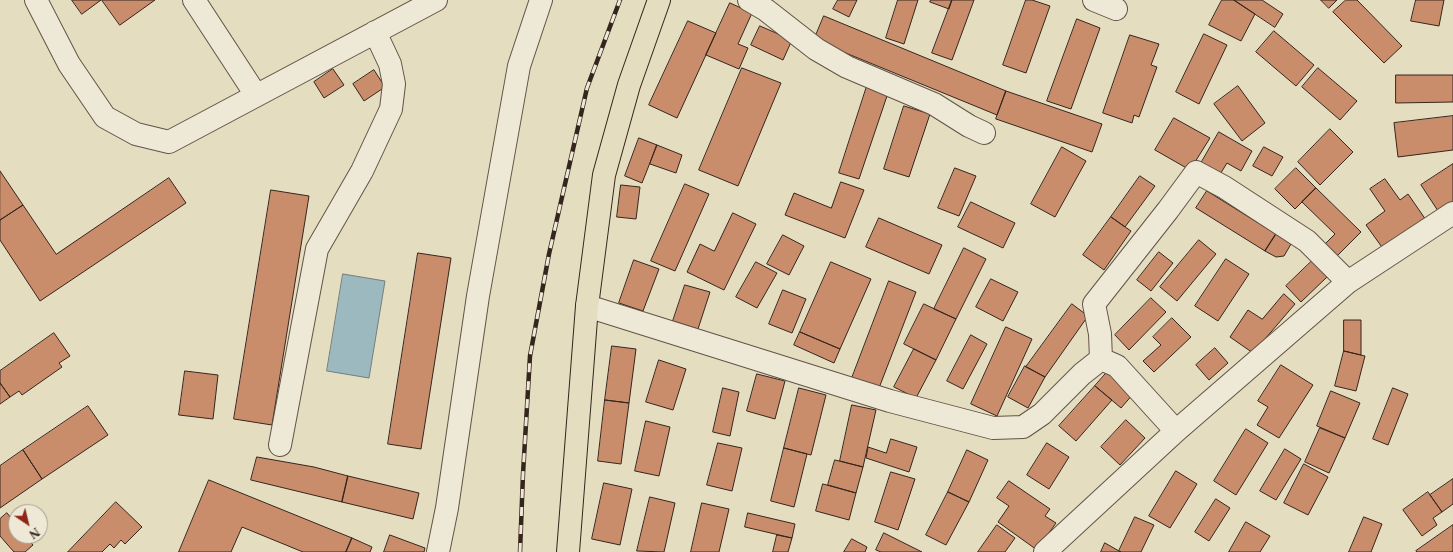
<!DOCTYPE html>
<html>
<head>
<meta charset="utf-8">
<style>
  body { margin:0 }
  #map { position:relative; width:1453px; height:552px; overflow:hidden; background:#e5ddc0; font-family:"Libre Caslon Text",serif }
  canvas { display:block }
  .north { position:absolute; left:8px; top:504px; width:40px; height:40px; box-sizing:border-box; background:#eee9d6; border:1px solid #a49b8c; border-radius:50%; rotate:145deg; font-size:11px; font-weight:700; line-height:16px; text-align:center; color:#36251e }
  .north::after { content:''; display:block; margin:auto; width:14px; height:18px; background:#8f2418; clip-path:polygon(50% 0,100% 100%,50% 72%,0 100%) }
</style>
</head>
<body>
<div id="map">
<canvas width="1453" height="552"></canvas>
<div class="north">N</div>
</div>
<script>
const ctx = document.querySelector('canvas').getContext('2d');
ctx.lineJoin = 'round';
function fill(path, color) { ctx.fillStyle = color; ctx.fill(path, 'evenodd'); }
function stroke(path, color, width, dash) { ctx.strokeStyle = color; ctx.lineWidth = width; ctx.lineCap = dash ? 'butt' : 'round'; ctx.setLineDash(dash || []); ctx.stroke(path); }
const water = new Path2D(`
  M343 274 385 281 369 378 327 371Z`);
fill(water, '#9bb9be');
stroke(water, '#737e7e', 1);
const building = new Path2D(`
  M72 0H101L82 14Z
  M102 0H155L120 25Z
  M838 0H857L849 17 833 9Z
  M898 0H918L904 44 886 38Z
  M931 0H952L949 9 930 2Z
  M952 0H974L952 60 932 53Z
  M1026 0H1032L1050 6 1026 73 1003 65Z
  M1222 0H1234L1255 14 1241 41 1209 25Z
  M1234 0H1262L1283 14 1275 27Z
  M1321 0H1337L1329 8Z
  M1346 0H1357L1402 46 1384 63 1333 12Z
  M1416 0H1444L1439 26 1411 21Z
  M730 3 752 13 738 44 748 48 739 69 706 55Z
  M824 16 1006 91 997 115 814 40Z
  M1077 19 1100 28 1071 109 1047 101Z
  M688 21 716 33 677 118 649 105Z
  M760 26 792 40 783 60 751 45Z
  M1274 31 1314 65 1296 86 1256 52Z
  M1204 34 1227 45 1199 104 1176 92Z
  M1130 35 1159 44 1151 65 1157 67 1139 117 1134 115 1132 123 1103 113Z
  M742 68 781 83 738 186 699 170Z
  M1318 68 1357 101 1340 120 1302 87Z
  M333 69 344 85 324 98 314 82Z
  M374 70 385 87 364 101 353 84Z
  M1396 75H1453V102L1396 103Z
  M867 86 888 93 859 179 839 173Z
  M1238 86 1265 123 1242 141 1214 104Z
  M1006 91 1102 124 1092 152 996 119Z
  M904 106 930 114 909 177 884 169Z
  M1453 116V150L1398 157 1394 123Z
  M1174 118 1210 138 1190 170 1155 150Z
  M1330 129 1353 152 1320 185 1298 162Z
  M1219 132 1252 151 1241 171 1227 163 1219 176 1200 165Z
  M639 138 657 145 642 183 625 176Z
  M657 145 682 155 676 173 650 164Z
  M1062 147 1086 161 1055 217 1031 204Z
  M1264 147 1283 157 1272 176 1253 166Z
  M1453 164V205L1440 214 1421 185Z
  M955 168 976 176 959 216 938 208Z
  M1296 168 1316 188 1295 209 1275 189Z
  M0 171 23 205 0 220Z
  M1140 176 1155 186 1125 227 1111 217Z
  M169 178 186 203 40 301 0 240V220L23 205 56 254Z
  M1385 179 1400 200 1408 194 1426 220 1384 250 1366 225 1385 211 1370 189Z
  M841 182 864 190 845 238 785 215 794 193 831 208Z
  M685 184 709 194 675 271 651 261Z
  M621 185 640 187 636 219 617 217Z
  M1316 188 1361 232 1335 258 1323 246 1335 234 1302 202Z
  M271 190 309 196 272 425 234 419Z
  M1207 191 1276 234 1265 251 1196 208Z
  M971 202 1015 223 1003 248 958 227Z
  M733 213 756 224 724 290 687 272 700 244 714 251Z
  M1111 217 1131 231 1104 270 1083 255Z
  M879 218 942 245 929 274 866 247Z
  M1276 234 1291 244 1284 256 1276 257 1265 251Z
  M783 235 804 246 789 275 767 264Z
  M1199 240 1216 254 1177 301 1160 287Z
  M964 248 986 259 956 319 934 309Z
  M1159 252 1173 263 1151 291 1137 280Z
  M418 253 451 258 421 449 388 444Z
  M1226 259 1249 274 1218 321 1195 306Z
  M634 260 659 269 643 311 619 303Z
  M1312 261 1327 277 1301 302 1286 286Z
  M756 262 777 273 757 308 736 297Z
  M831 262 871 279 840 349 800 332Z
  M991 279 1018 292 1003 321 976 307Z
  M889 281 916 292 879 388 852 378Z
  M685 285 710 292 698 329 673 321Z
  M783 290 806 299 792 333 769 324Z
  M1284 294 1295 304 1253 353 1230 337 1248 310 1262 319Z
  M1151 298 1166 312 1129 350 1115 335Z
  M924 304 956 319 936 360 904 344Z
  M1072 304 1088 316 1045 377 1026 367Z
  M1172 318 1191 337 1154 372 1143 361 1161 345 1153 337Z
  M1344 320H1361V355L1344 351Z
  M1006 327 1032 339 997 416 971 404Z
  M800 332 840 349 834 363 794 345Z
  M54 333 70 356 59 363 62 367 22 395 19 391 10 397 0 383V371Z
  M971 335 987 344 963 389 947 381Z
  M612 346 636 349 629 403 605 400Z
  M1215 348 1228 363 1209 380 1196 365Z
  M914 349 936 360 916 398 894 387Z
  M1344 351 1365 356 1356 391 1335 386Z
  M659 360 686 369 673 410 646 402Z
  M1281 365 1313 385 1279 438 1257 425 1268 407 1258 401Z
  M1025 366 1045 377 1028 408 1008 397Z
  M1109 370 1134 393 1121 408 1095 386Z
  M185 371 218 375 213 419 179 415Z
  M757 374 785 381 775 419 747 411Z
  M0 383 10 397 0 404Z
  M1095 386 1112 400 1076 441 1059 426Z
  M723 388 739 392 730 436 713 432Z
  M799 388 826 395 811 455 784 448Z
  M1393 388 1408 394 1388 445 1373 439Z
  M1331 391 1360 403 1345 438 1317 426Z
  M605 400 629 403 621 464 598 461Z
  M852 405 876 410 863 467 840 461Z
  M88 406 108 435 42 479 23 450Z
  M1126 420 1145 438 1120 465 1101 447Z
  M646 421 670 427 659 476 635 471Z
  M1320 428 1345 438 1329 473 1305 462Z
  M1246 429 1268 443 1236 495 1214 481Z
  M891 439 917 447 909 472 866 458 868 447 886 453Z
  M718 443 742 448 732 491 707 485Z
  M1047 443 1069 457 1049 489 1027 475Z
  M784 448 807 454 794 507 771 501Z
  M1285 449 1301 459 1276 500 1260 491Z
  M23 450 42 479 0 508V466Z
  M967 450 988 460 969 502 948 492Z
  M257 457 314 467 348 476 342 502 251 480Z
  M835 460 863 467 856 493 828 485Z
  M1304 464 1328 477 1308 515 1284 503Z
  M1176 471 1197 484 1170 528 1149 516Z
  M891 472 915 479 898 530 875 522Z
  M348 476 419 493 413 519 342 502Z
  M1453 479V504L1442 512 1430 495Z
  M209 480 352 538 346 552H303L242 527 231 552H179Z
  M1009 481 1050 509 1045 516 1056 523 1037 550 998 522 1009 506 997 498Z
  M604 483 632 489 620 545 592 539Z
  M823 484 856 493 849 520 816 511Z
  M948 492 969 502 946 545 926 535Z
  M1428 492 1442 512 1433 518 1437 525 1422 536 1403 510Z
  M650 497 675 503 664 552 637 551Z
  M1216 499 1230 508 1209 541 1195 532Z
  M116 502 142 527 125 544 121 540 114 548 110 544 102 552H68Z
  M702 503 729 509 719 552H691Z
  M7 513 16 524V536H26L33 545 25 552H14L0 536V519Z
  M748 513 795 524 792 538 745 527Z
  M1135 517 1154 525 1141 552H1121L1119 551Z
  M1364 517 1382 524 1371 552H1349Z
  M1246 522 1270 536 1260 552H1229Z
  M997 525 1015 538 1005 552H978Z
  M1453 525V551L1451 552H1417L1416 551Z
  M884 533 922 552H881L876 550Z
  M390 535 425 548 424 552H384Z
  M777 535 792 538 788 552H773Z
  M352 538 372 547 370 552H346Z
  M852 539 867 547 865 552H844Z
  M1105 543 1119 551 1121 552H1101Z`);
fill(building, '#c98d6b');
stroke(building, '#36251e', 1);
const minor = new Path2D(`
  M36 0 69 64 105 117 136 134 169 142 436 0
  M194 0 256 95
  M749 0 766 10 816 49 847 67 934 104 969 126 984 133
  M1094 0 1116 9
  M587 306 890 401 993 428 1023 427 1042 414 1082 374 1101 359 1117 366 1176 431
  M1101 359 1100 334 1094 304 1168 210 1196 172 1224 187 1307 241 1348 282
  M280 445 317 249 362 171 391 109 394 84 390 64 375 32
  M438 552 447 508 478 296 519 66 541 0
  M1045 552 1176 431 1348 282 1453 213`);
const major = new Path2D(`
  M568 552 587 306 604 175 629 85 659 0`);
stroke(minor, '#625346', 24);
stroke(major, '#36251e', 24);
stroke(minor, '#eee9d6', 22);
stroke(major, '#e5ddc0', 22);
const rail = new Path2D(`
  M520 552 523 474 530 356 549 254 587 88 620 0`);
stroke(rail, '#36251e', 4.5);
stroke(rail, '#eee9d6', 3, [9]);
</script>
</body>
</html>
